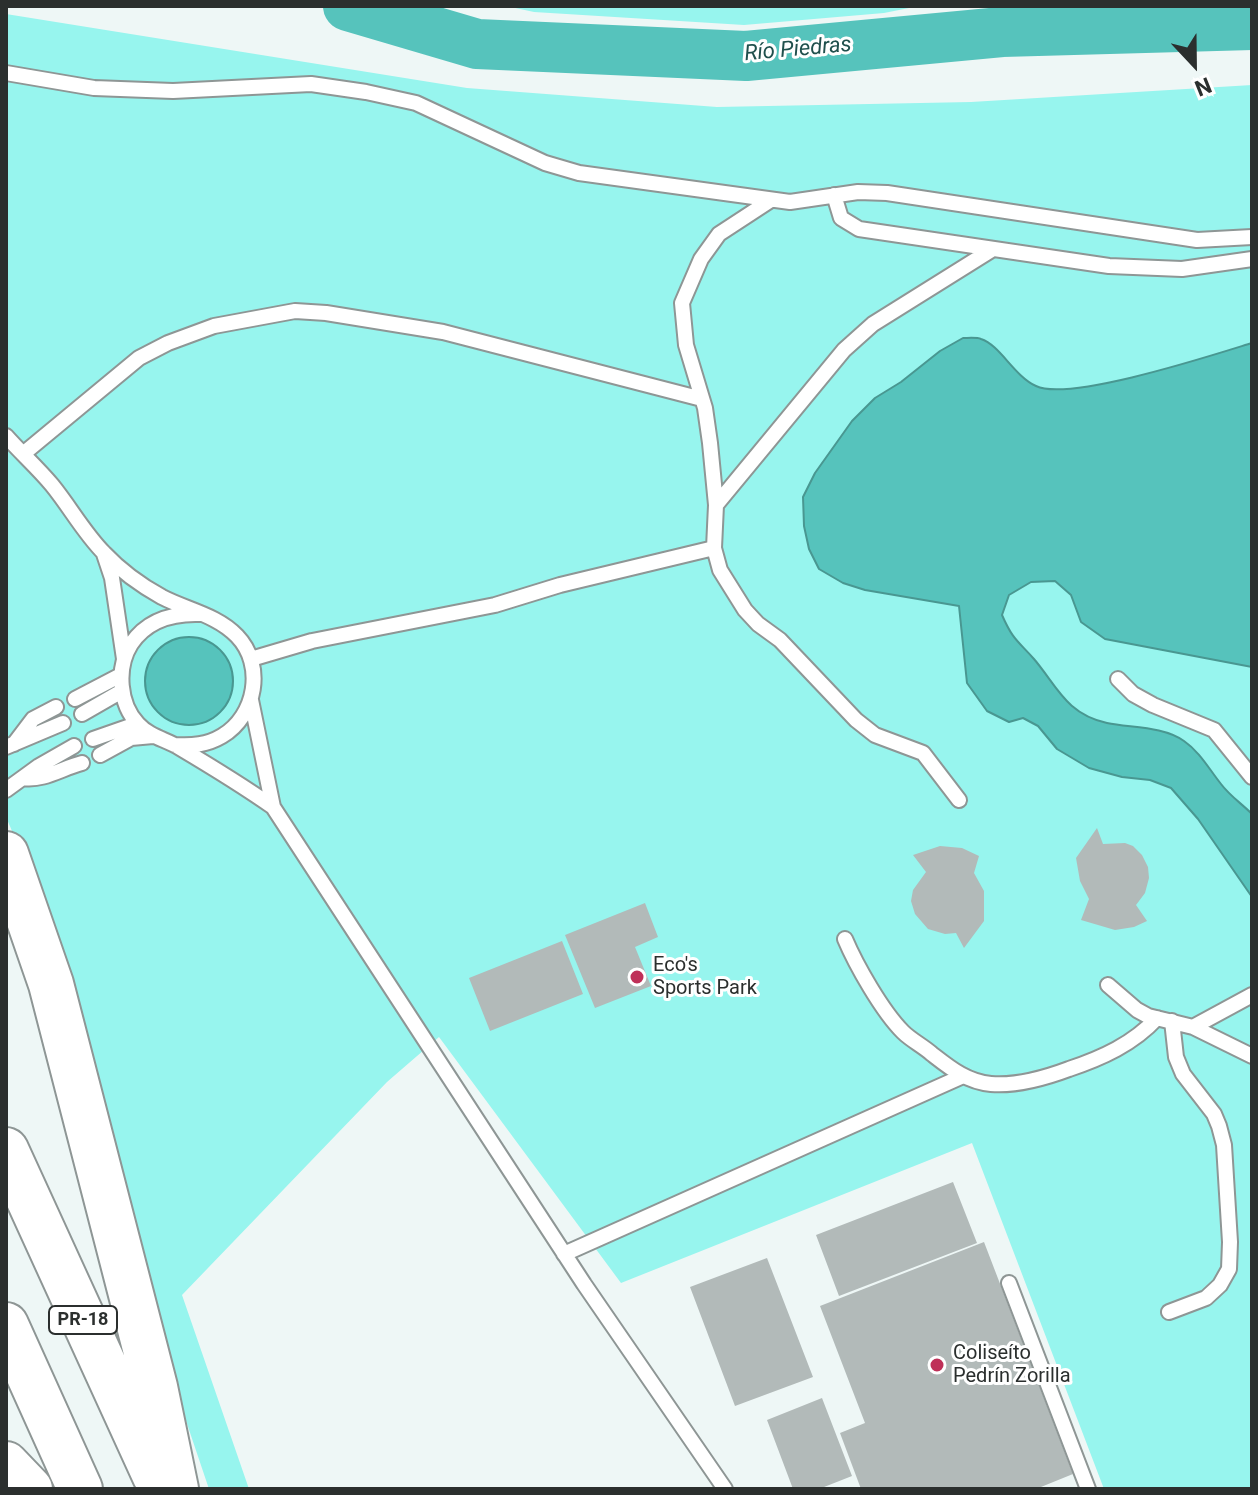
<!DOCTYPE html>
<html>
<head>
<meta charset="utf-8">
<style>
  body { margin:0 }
  #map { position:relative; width:1258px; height:1495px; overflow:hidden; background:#eef7f6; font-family:Roboto,sans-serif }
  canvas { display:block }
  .frame { position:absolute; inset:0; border:8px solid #2b2f2e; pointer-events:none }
  .north { position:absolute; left:1154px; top:24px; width:80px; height:80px; -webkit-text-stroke:6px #fff; paint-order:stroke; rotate:158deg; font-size:22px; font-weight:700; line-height:32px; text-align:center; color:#2b2f2e }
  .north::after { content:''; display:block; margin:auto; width:28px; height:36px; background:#2b2f2e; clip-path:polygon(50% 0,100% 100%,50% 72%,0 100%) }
</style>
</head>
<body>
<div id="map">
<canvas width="1258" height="1495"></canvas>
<div class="frame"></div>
<div class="north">N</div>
</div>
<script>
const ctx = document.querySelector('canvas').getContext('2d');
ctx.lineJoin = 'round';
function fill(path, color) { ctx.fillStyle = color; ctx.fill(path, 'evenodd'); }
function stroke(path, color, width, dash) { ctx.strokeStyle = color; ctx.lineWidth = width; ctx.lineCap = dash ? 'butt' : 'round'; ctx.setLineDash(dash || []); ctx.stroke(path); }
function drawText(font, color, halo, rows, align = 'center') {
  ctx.font = font + ' Roboto,sans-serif'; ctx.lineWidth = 6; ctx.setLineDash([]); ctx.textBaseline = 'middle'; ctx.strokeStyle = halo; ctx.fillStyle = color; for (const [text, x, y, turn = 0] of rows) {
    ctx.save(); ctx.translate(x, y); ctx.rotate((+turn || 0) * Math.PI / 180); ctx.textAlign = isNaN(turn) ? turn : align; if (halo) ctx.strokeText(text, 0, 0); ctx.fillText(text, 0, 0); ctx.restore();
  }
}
fill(new Path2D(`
  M506 6H919L884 13 744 25 534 12Z
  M6 14 467 88 717 107 971 102 1252 85V1489H1104L972 1143 621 1283 439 1037 387 1082 182 1295 249 1489H209L153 1323 15 838 6 817Z`), '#97f5ee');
const water = new Path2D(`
  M963 338C968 338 977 337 981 339 1000 345 1014 376 1036 386 1069 402 1213 355 1252 343V667L1105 639 1081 622 1071 595 1055 581 1031 582 1009 595 1002 615C1013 640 1017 640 1034 659 1057 686 1066 714 1107 723 1131 728 1163 726 1184 741 1200 752 1209 769 1221 784 1229 795 1242 804 1252 814V897L1198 819 1171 788 1150 780 1122 777 1089 768 1057 749 1038 726 1023 718 1009 722 987 711 967 683 959 606 865 590 843 583 819 569 809 549 804 526 803 497 815 473 852 421 875 398 901 382 940 351Z
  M145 681a44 44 0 1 1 88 0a44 44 0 1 1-88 0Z`);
fill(water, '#56c3bc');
stroke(water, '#499791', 2);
stroke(new Path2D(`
  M348 6 477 44 746 56 1002 32 1252 25`), '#56c3bc', 50);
fill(new Path2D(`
  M1097 828 1103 844 1125 843 1133 846 1142 855 1148 867 1149 878 1145 893 1136 905 1147 921 1134 927 1115 930 1081 920 1089 899 1080 881 1076 858Z
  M940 846 962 848 979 856 974 873 984 891V921L964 948 956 933 945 934 928 929 915 914 911 901 913 890 926 872 913 855Z
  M645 903 658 937 635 947 651 986 595 1008 565 935Z
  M562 941 583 994 490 1031 469 978Z
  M953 1182 977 1243 839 1296 816 1235Z
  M984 1242 1073 1474 1036 1489H861L840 1433 865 1423 820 1306Z
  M767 1258 813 1377 735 1406 690 1287Z
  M822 1398 852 1476 819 1489H793L767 1420Z`), '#b2bab9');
const lane = new Path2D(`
  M6 73 94 88 173 91 311 84 366 92 416 103 545 163 579 173 790 202 858 192 887 193 1197 240 1252 237
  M834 195 841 218 859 229 1109 266 1182 269 1252 259
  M771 200 719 234 701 259 682 303 686 345 705 408 710 443 716 505 714 548 720 570 745 610 758 624 780 640 856 720 875 735 923 753 959 800
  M6 436C21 453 38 468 52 485 70 507 84 533 104 553 120 570 142 586 162 597 187 610 217 615 237 636 265 665 256 716 222 736 207 745 192 746 175 745
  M23 454 139 358 168 343 214 326 295 311 326 313 443 332 702 399
  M716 505 844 350 873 324 993 249
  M104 554 112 578 124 659
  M200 614C172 613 147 620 131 644 116 668 119 704 138 724 150 737 165 739 180 748 212 767 243 786 273 807L584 1284 725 1489
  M251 659 312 641 495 605 560 585 714 548
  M1118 679 1133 694 1153 705 1214 730 1252 777
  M75 699 121 675
  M251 700 273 807
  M82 714 122 691
  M93 739 136 724
  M14 744 33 719 56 707
  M6 747 63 723
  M100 755 131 738 153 736
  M23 778C44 781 62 768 82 763
  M6 790 39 766 74 746
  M845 939C856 965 882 1011 903 1032 911 1040 923 1046 932 1054 950 1068 967 1082 991 1084 1016 1086 1045 1078 1069 1069 1102 1058 1133 1044 1157 1018
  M1108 985 1137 1010 1148 1016 1193 1027 1252 1056
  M1193 1027 1252 995
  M564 1254 963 1076
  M1009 1283 1088 1489
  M1169 1312 1206 1298 1220 1285 1229 1269 1230 1242 1224 1145 1219 1126 1214 1114 1183 1074 1176 1057 1172 1021`);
const highway = new Path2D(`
  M6 854 51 984 155 1387 176 1489
  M6 1150 155 1476
  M6 1325 80 1489
  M6 1464 30 1489`);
stroke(lane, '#8e9695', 18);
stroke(highway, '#8e9695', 48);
stroke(lane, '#fff', 14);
stroke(highway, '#fff', 44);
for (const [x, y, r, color] of [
  [637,977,8,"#bf3058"],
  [937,1365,8,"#bf3058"]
]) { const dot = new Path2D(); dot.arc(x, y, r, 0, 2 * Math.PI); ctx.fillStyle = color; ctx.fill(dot); stroke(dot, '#fff', 3); }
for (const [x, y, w] of [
  [83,1320,68]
]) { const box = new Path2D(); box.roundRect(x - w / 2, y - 14, w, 28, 6); ctx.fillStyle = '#fff'; ctx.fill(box); stroke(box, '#2b2f2e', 2); }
drawText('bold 18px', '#2b2f2e', null, [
  ["PR-18",83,1320]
]);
drawText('20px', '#2b2f2e', '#fff', [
  ["Eco's",653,966],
  ["Sports Park",653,989],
  ["Coliseíto",953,1354],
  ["Pedrín Zorilla",953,1377]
], 'left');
drawText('italic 22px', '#20504d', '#fff', [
  ["Río Piedras",798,50,-5]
]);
</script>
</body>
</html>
